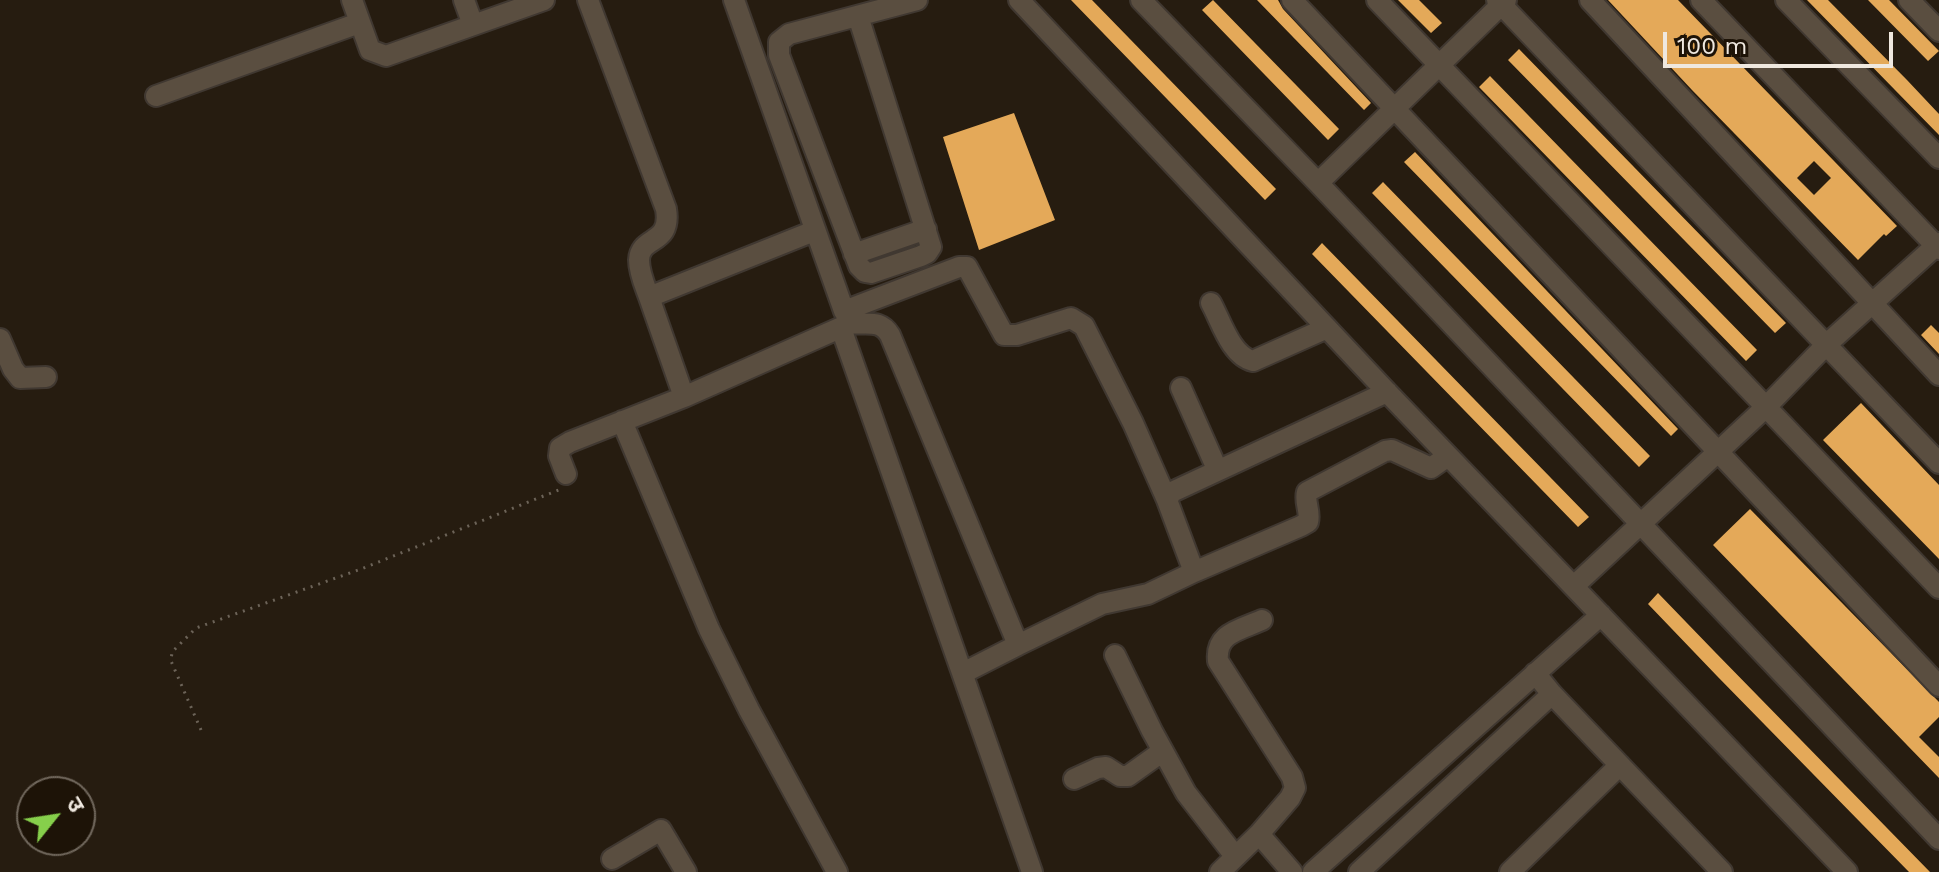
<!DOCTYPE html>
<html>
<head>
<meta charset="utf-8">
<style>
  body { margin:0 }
  #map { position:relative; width:1939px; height:872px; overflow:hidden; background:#261c10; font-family:"Work Sans","Noto Sans Devanagari",sans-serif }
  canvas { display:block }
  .north { position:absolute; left:16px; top:776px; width:80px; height:80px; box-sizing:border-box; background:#1d1307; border:2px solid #71685d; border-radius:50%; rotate:60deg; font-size:22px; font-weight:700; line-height:32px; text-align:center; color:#efe8df }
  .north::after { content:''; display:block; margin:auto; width:28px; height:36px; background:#86cf4b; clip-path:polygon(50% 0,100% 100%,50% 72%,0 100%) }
  .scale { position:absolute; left:1663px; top:32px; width:230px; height:36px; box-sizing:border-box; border:4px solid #efe8df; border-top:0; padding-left:10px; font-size:24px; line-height:28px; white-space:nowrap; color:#efe8df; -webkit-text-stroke:6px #1d1307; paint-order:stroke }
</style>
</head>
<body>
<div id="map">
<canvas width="1939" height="872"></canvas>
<div class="north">उ</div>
<div class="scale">100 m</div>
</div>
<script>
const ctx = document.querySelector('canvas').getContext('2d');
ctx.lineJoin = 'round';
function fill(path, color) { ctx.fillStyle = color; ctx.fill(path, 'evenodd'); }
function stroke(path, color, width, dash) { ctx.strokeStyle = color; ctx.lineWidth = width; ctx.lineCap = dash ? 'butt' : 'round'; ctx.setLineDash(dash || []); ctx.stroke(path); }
fill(new Path2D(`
  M1071 0H1092L1276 189 1265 200Z
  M1213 0 1339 129 1328 140 1202 10Z
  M1257 0H1278L1283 9 1371 103 1364 110Z
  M1398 0H1419L1442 23 1431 33Z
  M1608 0H1678L1897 226 1886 236 1884 234 1858 260 1692 90ZM1814 161 1831 178 1814 195 1797 178Z
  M1807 0H1828L1907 80 1939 114V135Z
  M1868 0H1889L1939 51 1928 61Z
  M1519 49 1786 323 1775 333 1508 60Z
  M1490 76 1757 350 1746 361 1479 87Z
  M1014 113 1055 220 979 250 943 137Z
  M1415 152 1678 429 1671 436 1404 162Z
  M1383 182 1650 456 1639 467 1372 193Z
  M1322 243 1589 517 1578 527 1312 254Z
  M1931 325 1939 333V354L1921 335Z
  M1861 403 1939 485V559L1823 440Z
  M1750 509 1939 702V717L1919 737 1939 757V778L1713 545Z
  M1658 593 1714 651 1930 872H1909L1717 676 1648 604Z`), '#e4a959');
const minor = new Path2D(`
  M352 0 370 50 386 56 544 0
  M464 0 473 25
  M588 0 666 209C672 246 640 235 639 260 639 273 645 286 649 297
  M734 0 844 311 852 323C868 325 880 319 890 335L1018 645 1102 604 1148 594 1194 572 1167 500 1172 492 1387 392
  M1019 0 1387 392 1847 872
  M1141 0 1318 183 1939 839
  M1292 0 1939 686
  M1377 0 1939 588
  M1497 0 1939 463
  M1590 0 1939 375
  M1701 0 1939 249
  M1786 0 1939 158
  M1909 0 1939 31
  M858 16 931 247 927 253 921 256 871 273 865 272 859 266 779 55V42L789 34 917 0
  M156 96 359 23
  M1318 183 1506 0
  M854 254 926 229
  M1211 303C1221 321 1231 356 1253 361L1327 328
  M844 311 959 267H967L1004 335H1017L1071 318 1084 326 1133 423 1167 500
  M841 328 1032 872
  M0 339 13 369 20 378 46 377
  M1181 388 1217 469
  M684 397 649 297 814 231
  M622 421 709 629 749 710 837 872
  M566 474 559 456 560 448 570 442 684 397 851 323
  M1194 572 1301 526 1308 522C1311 512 1304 502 1307 492L1385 451 1392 450 1431 468 1448 456
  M1574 586 1766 407 1827 344 1939 243
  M1115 655 1152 731 1186 793 1235 856
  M963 673 1018 645
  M1535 673 1552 694 1722 872
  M1074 779 1098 768 1106 767 1120 776H1128L1163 751
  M1259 834 1290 798 1295 788 1292 777 1218 661C1215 633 1240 630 1262 620
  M612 859 661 830 686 872
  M1220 872 1259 834 1292 872
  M1313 872 1601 615
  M1359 872 1552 694
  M1510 872 1620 765`);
stroke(minor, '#403831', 24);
stroke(new Path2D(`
  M201 730 171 661 172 652 196 628 361 569 561 489`), '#6c6358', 3, [2, 6]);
stroke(minor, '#5a4e40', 20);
</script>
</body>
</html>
